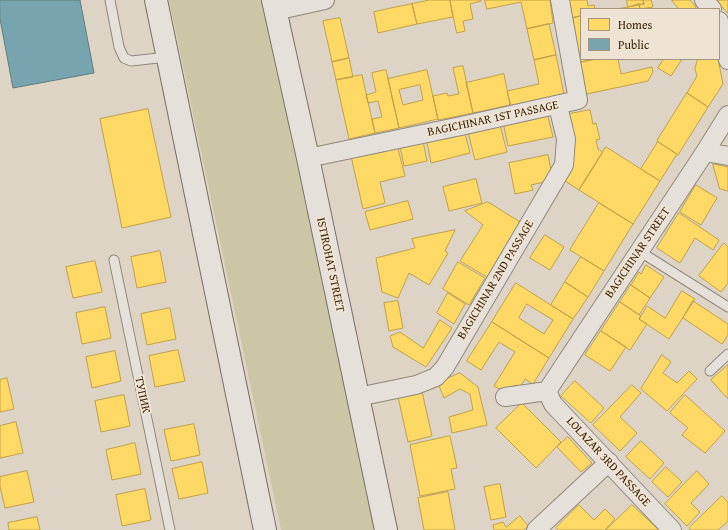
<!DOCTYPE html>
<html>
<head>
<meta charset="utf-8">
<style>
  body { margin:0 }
  #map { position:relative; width:728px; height:530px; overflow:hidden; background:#ddd4c6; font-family:"Gentium Book Plus",serif }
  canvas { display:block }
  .legend { position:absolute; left:580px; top:8px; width:140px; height:52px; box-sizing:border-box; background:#efe4d4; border:1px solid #a5957f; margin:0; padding:5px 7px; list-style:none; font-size:12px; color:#361e00 }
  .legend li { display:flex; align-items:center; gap:8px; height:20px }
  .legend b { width:20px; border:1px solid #a5957f }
</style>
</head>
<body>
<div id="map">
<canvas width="728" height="530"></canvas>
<ul class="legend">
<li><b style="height:11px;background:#ffd966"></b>Homes</li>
<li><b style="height:11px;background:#76a5af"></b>Public</li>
</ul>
</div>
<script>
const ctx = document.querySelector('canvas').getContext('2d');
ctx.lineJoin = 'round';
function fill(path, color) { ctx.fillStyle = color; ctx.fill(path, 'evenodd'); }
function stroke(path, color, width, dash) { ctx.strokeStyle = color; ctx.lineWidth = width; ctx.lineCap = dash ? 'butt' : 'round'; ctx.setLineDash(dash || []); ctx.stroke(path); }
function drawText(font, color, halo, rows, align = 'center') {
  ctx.font = font + ' "Gentium Book Plus",serif'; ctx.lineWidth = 4; ctx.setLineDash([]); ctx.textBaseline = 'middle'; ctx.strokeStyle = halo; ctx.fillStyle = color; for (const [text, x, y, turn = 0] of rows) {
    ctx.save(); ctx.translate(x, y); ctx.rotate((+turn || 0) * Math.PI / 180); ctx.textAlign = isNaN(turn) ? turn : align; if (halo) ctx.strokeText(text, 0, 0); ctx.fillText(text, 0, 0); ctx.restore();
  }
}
fill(new Path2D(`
  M169 0H262L337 345 376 530H281Z`), '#cbc6a6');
const homes = new Path2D(`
  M430 0H450L453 17 417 24 412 4Z
  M450 0H481V1L470 4 473 19 463 21 465 31 457 33Z
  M485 0H550L553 23 527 29 521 2 487 9Z
  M564 0H587L588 6 594 5 595 9H581V16L568 19Z
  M627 0H643L644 4 628 7Z
  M643 0H651L653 7 640 9 639 4H644Z
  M672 0H690L696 7 695 9H679Z
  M716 0H728V13Z
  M412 4 417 24 378 33 374 12Z
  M639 4 640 9H617L628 7Z
  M581 16V59H596L577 63 568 19Z
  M340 18 349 58 332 62 323 21Z
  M549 24 556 55 534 60 527 29Z
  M556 55 564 94 511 106 507 91 539 84 534 60Z
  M349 58 353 77 336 80 332 62Z
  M596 59H618L621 74 652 67 653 72 648 81 582 95 576 63Z
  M664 59H682L671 76 658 68Z
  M698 59H718L723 84 708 107 687 93 697 76 695 69Z
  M463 66 473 113 438 120 433 96 447 93 448 96 459 94 453 68Z
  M386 70 399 128 375 133 372 119 382 117 378 101 368 103 366 95 376 92 372 73Z
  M427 70 438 119 399 128 388 79ZM420 85 423 100 403 105 399 90Z
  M504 74 510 105 473 113 466 83Z
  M362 75 375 133 349 139 336 80Z
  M687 93 708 107 678 155 657 141Z
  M148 109 171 217 122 228 100 119Z
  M590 110 593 124 596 123 600 139 596 140 598 149 603 152 579 190 562 179 564 115Z
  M547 113 553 137 508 146 503 122Z
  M500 125 507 152 475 160 468 132Z
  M465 133 470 153 431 163 427 142Z
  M423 141 427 161 404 166 400 146Z
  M658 142 677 154 660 181 641 169Z
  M397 145 405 176 380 182 385 203 363 209 351 156Z
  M606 147 660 181 633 224 579 190Z
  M548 155 553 180 531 185 533 190 515 194 509 163Z
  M713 164 728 167V191L720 189Z
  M476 179 482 203 449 211 443 187Z
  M696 185 717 198 701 225 680 212Z
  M408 201 413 219 370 230 365 212Z
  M488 202 520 222 487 277 460 261 483 225 465 211Z
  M599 203 633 224 604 271 570 250Z
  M679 213 719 240 713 250 695 238 680 263 657 248Z
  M455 230 445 251 448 253 429 285 409 273 398 298 382 292 376 258 415 248 412 239Z
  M545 235 564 247 550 270 530 258Z
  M724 243 728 247V283L721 292 699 276Z
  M160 251 166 282 137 288 131 257Z
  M581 257 604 271 588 297 565 282Z
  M95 261 102 292 73 298 66 267Z
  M458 262 485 278 469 305 443 289Z
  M646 265 664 277 650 298 631 285 639 272 641 274Z
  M565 282 588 297 573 319 551 305Z
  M516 283 573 319 549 358 492 322ZM527 304 553 320 544 334 519 318Z
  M631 285 650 298 639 315 620 302Z
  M682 291 695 299 669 339 639 319 647 306 665 318Z
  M448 293 465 304 454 324 437 313Z
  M398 301 403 328 389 331 384 303Z
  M693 301 728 324V335L722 344 683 318Z
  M620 302 641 316 639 319 647 324 630 350 601 331Z
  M105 307 111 338 82 344 76 313Z
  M170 308 176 339 147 345 141 314Z
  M440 320 452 328 426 367 393 347 390 336 400 332 423 348Z
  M492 322 549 358 533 384 525 379 520 387 517 385 501 390 494 386 515 352 499 342 481 370 467 361Z
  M601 331 626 347 610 371 585 355Z
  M178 350 185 381 155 387 149 356Z
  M115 351 121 381 92 388 86 357Z
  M662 355 671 362 663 373 677 383 689 371 697 379 667 411 641 389Z
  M728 365V399L711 380Z
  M460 373 478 387 487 425 452 433 449 417 473 410 470 394 460 389 444 398 438 383Z
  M7 378 14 409 0 412V380Z
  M575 381 604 408 591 423 561 396Z
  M632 385 641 393 620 417 637 433 620 451 593 425Z
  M421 387 432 436 408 442 397 392Z
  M124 395 130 426 101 432 95 401Z
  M685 395 725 431 705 453 682 435 688 428 670 413Z
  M522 403 561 442 536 468 496 428Z
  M16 422 23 453 0 458V426Z
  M194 424 200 455 171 461 164 430Z
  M450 436 457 468 451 469 455 489 420 496 410 445Z
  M568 437 592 463 581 472 557 447Z
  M641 441 664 463 650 479 626 457Z
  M135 443 141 474 112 480 106 450Z
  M202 462 208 493 179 499 172 469Z
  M666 467 682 482 668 497 652 482Z
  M27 471 34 502 5 508 0 486V477Z
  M697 471 709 484 691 503 700 512 687 526 665 504Z
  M500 484 506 517 491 520 484 487Z
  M145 489 151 520 122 526 116 495Z
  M448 492 455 530H424L418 498Z
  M722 496 728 502V521L718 530H691L689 528Z
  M579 505 594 520 605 509 615 519 605 530H558L556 528Z
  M632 505 659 530H606Z
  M520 516 528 526 524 530H494L493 525 503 522 506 527Z
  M37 517 40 530H9L8 523Z`);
fill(homes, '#ffd966');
stroke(homes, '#c3a147', 1);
const public = new Path2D(`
  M0 0H80L94 73 13 88 0 19Z`);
fill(public, '#76a5af');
stroke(public, '#637c7a', 1);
const service = new Path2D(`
  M110 0 119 47 124 58 131 61 168 57
  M639 251 728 307
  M114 260 170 530
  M710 371 728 354`);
const minor = new Path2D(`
  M704 0 712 9
  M275 11 325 0
  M719 21 728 60
  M705 152 728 156
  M308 158 461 126 578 100 560 0
  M547 391 553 404 672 530
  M358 397 416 385 436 377 445 367 564 165 566 139 558 106
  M505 397 547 391 705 152 728 115
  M536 530 609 462`);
const secondary = new Path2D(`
  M156 0 265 530
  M273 0 308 158 386 530`);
stroke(service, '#90887c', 11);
stroke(minor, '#90887c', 20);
stroke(secondary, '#776f63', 24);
stroke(service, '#e5e0da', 9);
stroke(minor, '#e5e0da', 18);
stroke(secondary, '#e5e0da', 22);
drawText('12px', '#361e00', '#efe4d4', [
  ["BАGICHINAR 1ST PASSAGE",493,119,-12],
  ["BАGICHINAR STREET",638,253,-56],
  ["ISTIROHAT STREET",330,265,78],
  ["BАGICHINAR 2ND PASSAGE",496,280,-59],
  ["ТУПИК",142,395,78],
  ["LOLAZAR 3RD PASSAGE",608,462,47]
]);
</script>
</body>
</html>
